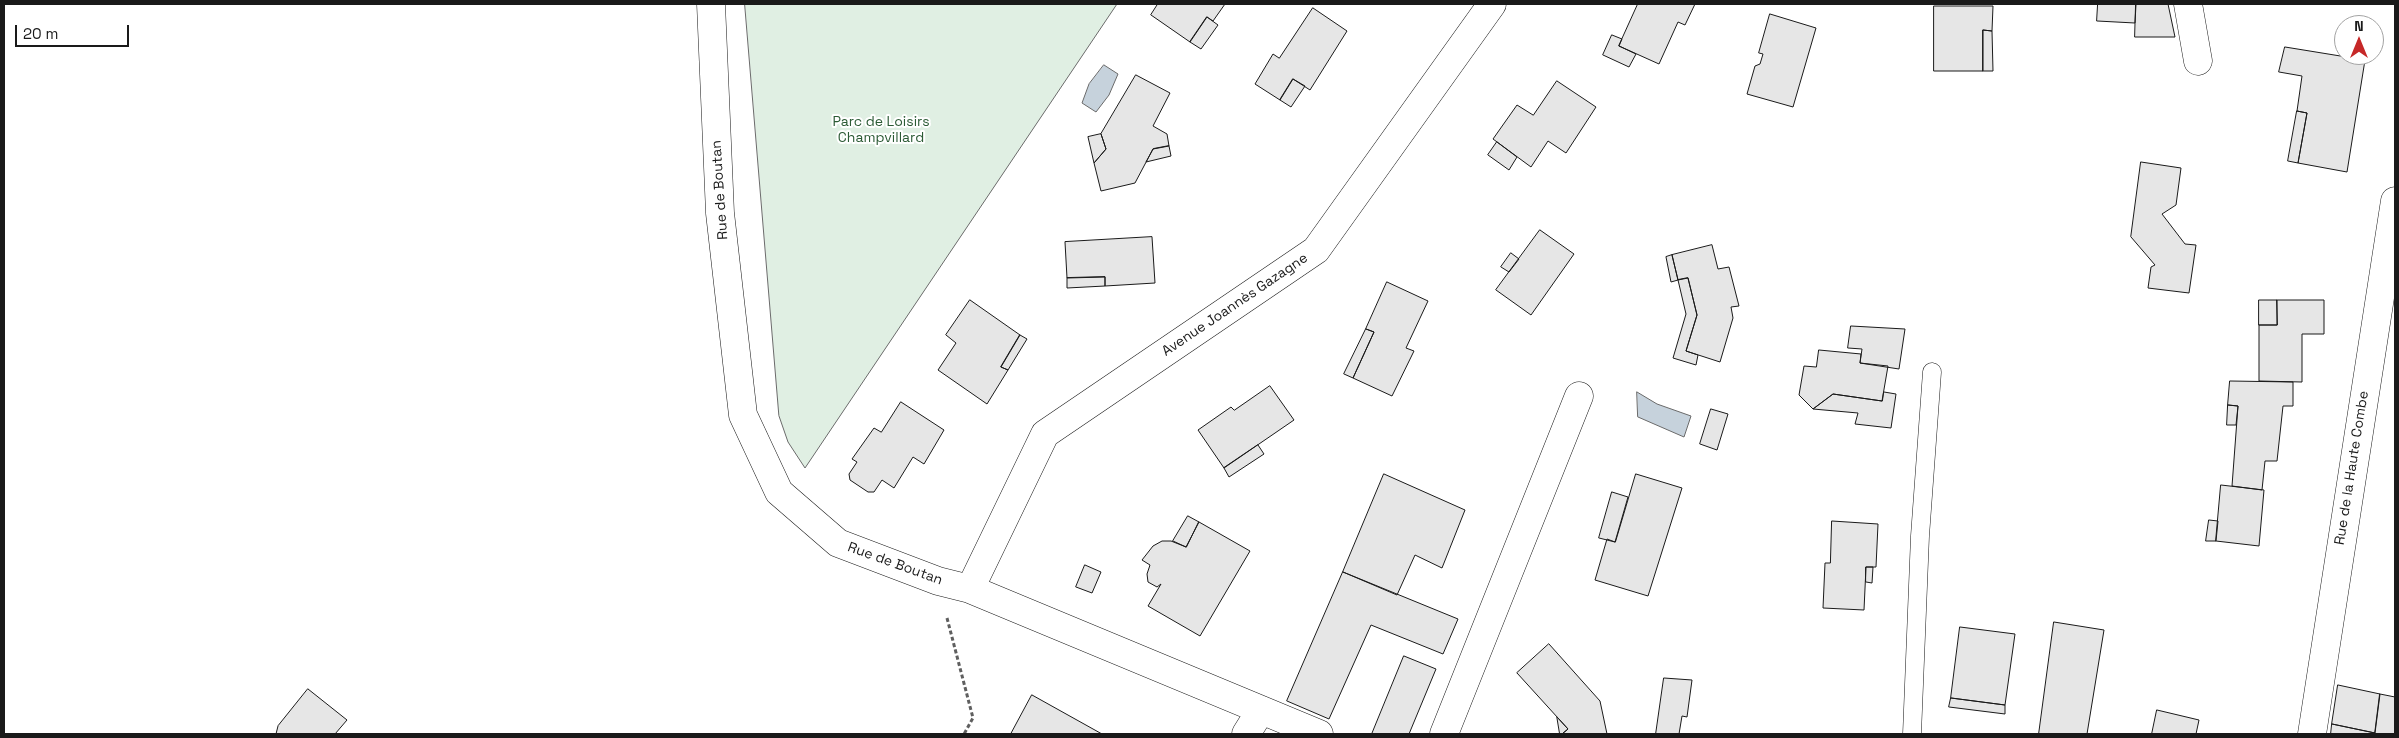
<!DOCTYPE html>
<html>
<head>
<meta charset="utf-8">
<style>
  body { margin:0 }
  #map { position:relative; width:2399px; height:738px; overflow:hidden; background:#fff; font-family:"Space Grotesk",sans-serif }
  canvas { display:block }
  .frame { position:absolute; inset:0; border:5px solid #1a1a1a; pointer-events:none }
  .north { position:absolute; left:2334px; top:15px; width:50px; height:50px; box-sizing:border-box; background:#fff; border:1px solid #a3a3a3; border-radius:50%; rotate:0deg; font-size:14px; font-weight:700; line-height:20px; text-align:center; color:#1a1a1a }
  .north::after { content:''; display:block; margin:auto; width:18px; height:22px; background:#c62828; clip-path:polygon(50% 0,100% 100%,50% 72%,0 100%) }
  .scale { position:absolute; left:15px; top:25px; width:114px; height:22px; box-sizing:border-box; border:2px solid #1a1a1a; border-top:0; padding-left:6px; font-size:15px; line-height:18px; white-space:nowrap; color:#1a1a1a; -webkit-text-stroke:4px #fff; paint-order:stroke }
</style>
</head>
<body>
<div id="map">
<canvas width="2399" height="738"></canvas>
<div class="frame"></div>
<div class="north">N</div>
<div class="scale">20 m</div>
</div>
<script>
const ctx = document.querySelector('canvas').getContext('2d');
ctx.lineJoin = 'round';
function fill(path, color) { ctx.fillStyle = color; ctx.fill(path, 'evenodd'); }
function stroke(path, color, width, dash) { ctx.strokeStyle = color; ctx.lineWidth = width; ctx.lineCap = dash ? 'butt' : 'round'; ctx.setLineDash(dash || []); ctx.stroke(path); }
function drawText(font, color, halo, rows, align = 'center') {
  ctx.font = font + ' "Space Grotesk",sans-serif'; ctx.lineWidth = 4; ctx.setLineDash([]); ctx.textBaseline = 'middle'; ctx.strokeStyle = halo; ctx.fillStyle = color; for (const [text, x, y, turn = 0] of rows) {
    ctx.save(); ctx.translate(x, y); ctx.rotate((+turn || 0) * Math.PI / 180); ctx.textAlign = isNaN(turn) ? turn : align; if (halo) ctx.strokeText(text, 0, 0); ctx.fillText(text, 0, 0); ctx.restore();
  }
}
const green = new Path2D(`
  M745 4H1117L805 468 788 442 779 416Z`);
fill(green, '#e0efe3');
stroke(green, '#6a6a6a', 1);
const water = new Path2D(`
  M1104 65 1118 74 1109 95 1096 112 1082 103 1089 84Z
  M1637 392 1657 404 1691 416 1684 437 1638 417Z`);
fill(water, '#c6d2dc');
stroke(water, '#6a6a6a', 1);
const building = new Path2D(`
  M1158 4H1225L1213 21 1207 17 1190 42 1151 15Z
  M1638 4H1695L1685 25 1678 22 1659 64 1619 46Z
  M2098 4H2136L2135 23 2097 21Z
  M2136 4H2168L2175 37H2135Z
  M1934 6H1993L1992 31 1983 30V71H1934Z
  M1313 8 1347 31 1310 90 1293 79 1280 100 1255 84 1273 54 1279 58Z
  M1770 14 1816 28 1793 107 1747 94 1755 66 1760 64 1763 54 1759 53Z
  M1207 17 1218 25 1201 49 1190 42Z
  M1983 30 1992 31 1993 71H1983Z
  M1612 35 1622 39 1619 46 1636 54 1629 67 1603 55Z
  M2285 47 2365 60 2347 172 2298 163 2307 113 2297 111 2302 76 2279 72Z
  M1136 75 1170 93 1153 126 1167 134 1169 146 1153 149 1135 183 1101 191 1094 163 1106 149 1101 134Z
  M1293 79 1305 86 1291 107 1280 100Z
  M1557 81 1596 107 1566 153 1548 141 1531 167 1493 139 1517 105 1533 115Z
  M2297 111 2307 113 2298 163 2288 161Z
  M1101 134 1106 149 1094 163 1088 137Z
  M1497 142 1517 157 1509 170 1488 155Z
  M1169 146 1171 156 1146 162 1153 149Z
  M2141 162 2181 168 2176 205 2162 214 2185 244 2196 245 2189 293 2148 288 2151 267 2155 265 2131 237Z
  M1540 230 1574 254 1531 315 1496 290Z
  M1152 237 1155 283 1105 286V277L1067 278 1065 242Z
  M1712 245 1718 269 1729 267 1739 306 1731 307 1733 318 1720 362 1686 351 1697 315 1688 278 1678 280 1672 255Z
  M1511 253 1519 259 1509 272 1501 267Z
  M1672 255 1678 280 1671 282 1666 257Z
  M1105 277V286L1067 288V278Z
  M1688 278 1697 315 1686 351 1698 355 1696 365 1673 358 1686 314 1678 280Z
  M1387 282 1428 301 1406 348 1414 351 1392 396 1353 378 1374 332 1366 329Z
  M970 300 1020 335 1001 367 1008 370 987 404 938 370 956 343 946 335Z
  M2259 300H2277V325H2259Z
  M2277 300H2324V334H2302V382L2259 381V325H2277Z
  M1851 326 1905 329 1899 369 1860 363 1862 349 1848 348Z
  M1366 329 1374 332 1353 378 1344 374Z
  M1020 335 1027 339 1008 370 1001 367Z
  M1819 350 1861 354 1860 363 1888 366 1882 401 1833 394 1813 409 1799 395 1804 366 1816 367Z
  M2230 381 2293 382V406H2283L2277 461H2265L2262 490 2232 486 2238 406 2228 405Z
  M1270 386 1294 420 1224 468 1198 430 1231 407 1234 410Z
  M1884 392 1896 394 1891 428 1855 424 1858 413 1813 409 1833 394 1882 401Z
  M901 402 944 430 924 464 913 457 894 488 882 480 874 492H868L850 480 849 474 857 462 852 459 874 428 881 432Z
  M2228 405 2238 406 2236 425H2227Z
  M1711 409 1728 414 1717 450 1700 444Z
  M1258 445 1264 454 1229 477 1224 468Z
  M1384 474 1465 510 1442 568 1415 555 1397 595 1343 572Z
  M1636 474 1682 488 1648 596 1595 580 1607 539 1615 542Z
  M2221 485 2264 490 2259 546 2216 541Z
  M1612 492 1628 497 1615 542 1599 538Z
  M1188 516 1199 522 1186 547 1173 541Z
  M2209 520 2218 521 2216 541H2206Z
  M1832 521 1878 524 1876 567H1866L1864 610 1823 608 1825 563H1830Z
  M1199 522 1250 551 1200 636 1148 606 1161 584 1157 587 1148 582 1147 574 1150 565 1142 560 1153 546 1162 541H1171L1186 547Z
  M1085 565 1101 572 1092 593 1076 587Z
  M1866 567H1873L1872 583 1866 582Z
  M1343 572 1458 619 1443 654 1371 625 1329 719 1287 701Z
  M2054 622 2104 630 2087 734H2039Z
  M1960 627 2015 634 2005 705 1951 698Z
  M1549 644 1600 701 1607 734H1562L1568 729 1517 673Z
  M1404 656 1436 669 1409 734H1372Z
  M1664 678 1692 680 1687 717 1682 716 1679 734H1656Z
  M2338 685 2380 694 2375 733 2332 724Z
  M308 689 347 720 335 734H276L278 726Z
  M2380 694 2395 697V734H2375Z
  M1032 695 1102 734H1011Z
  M1951 698 2005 705V714L1949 707Z
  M2157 710 2199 720 2196 734H2152Z
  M1557 717 1568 729 1562 734H1560Z
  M2332 724 2375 733V734H2331Z`);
fill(building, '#e6e6e6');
stroke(building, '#1a1a1a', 1);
const service = new Path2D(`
  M1912 734 1920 536 1932 372`);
const minor = new Path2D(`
  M711 4 720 213 743 415 779 492 838 543 938 581 970 589 1319 734
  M2188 4 2198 61
  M970 589 1045 434 1316 250 1492 4
  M1246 734 1261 710
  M1444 734 1579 396
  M2312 734 2395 201`);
stroke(service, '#1a1a1a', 19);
stroke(minor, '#1a1a1a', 29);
stroke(new Path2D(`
  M947 618 973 718 964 734`), '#5f5f5f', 3, [4, 2.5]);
stroke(service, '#fff', 18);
stroke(minor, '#fff', 28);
drawText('14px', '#2b5a34', '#fff', [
  ["Parc de Loisirs",881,122],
  ["Champvillard",881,138]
]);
drawText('14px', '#1a1a1a', '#fff', [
  ["Rue de Boutan",720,190,-94],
  ["Avenue Joannès Gazagne",1235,305,-34],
  ["Rue de la Haute Combe",2352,468,-81],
  ["Rue de Boutan",895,564,20]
]);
</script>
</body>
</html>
